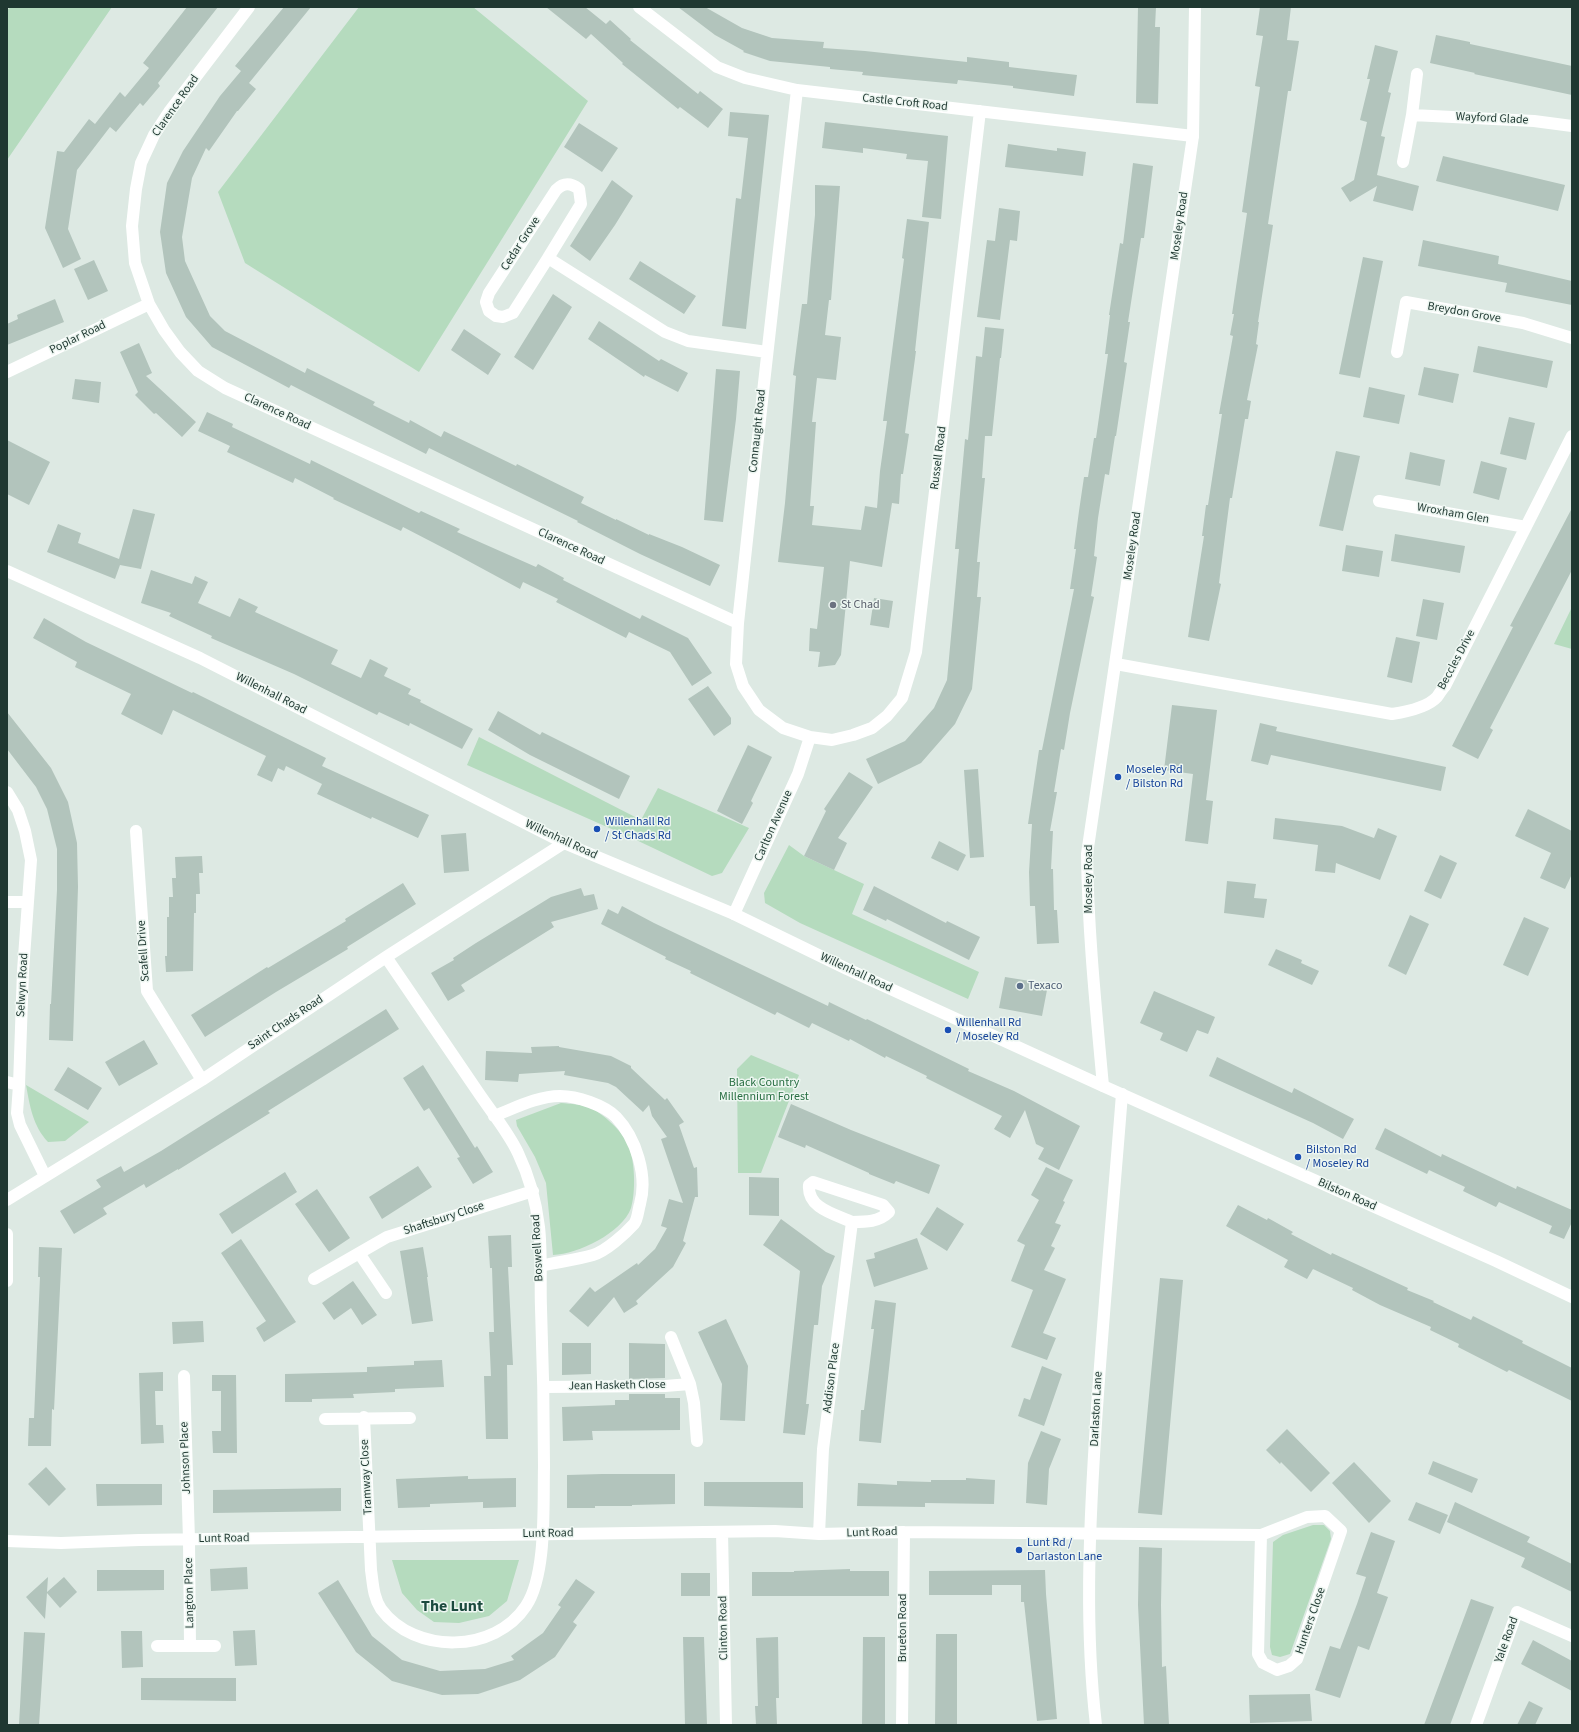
<!DOCTYPE html>
<html>
<head>
<meta charset="utf-8">
<style>
  body { margin:0 }
  #map { position:relative; width:1579px; height:1732px; overflow:hidden; background:#dde9e3; font-family:"Source Sans 3",sans-serif }
  canvas { display:block }
  .frame { position:absolute; inset:0; border:8px solid #1f3831; pointer-events:none }
</style>
</head>
<body>
<div id="map">
<canvas width="1579" height="1732"></canvas>
<div class="frame"></div>
</div>
<script>
const ctx = document.querySelector('canvas').getContext('2d');
ctx.lineJoin = 'round';
function fill(path, color) { ctx.fillStyle = color; ctx.fill(path, 'evenodd'); }
function stroke(path, color, width, dash) { ctx.strokeStyle = color; ctx.lineWidth = width; ctx.lineCap = dash ? 'butt' : 'round'; ctx.setLineDash(dash || []); ctx.stroke(path); }
function drawText(font, color, halo, rows, align = 'center') {
  ctx.font = font + ' "Source Sans 3",sans-serif'; ctx.lineWidth = 3; ctx.setLineDash([]); ctx.textBaseline = 'middle'; ctx.strokeStyle = halo; ctx.fillStyle = color; for (const [text, x, y, turn = 0] of rows) {
    ctx.save(); ctx.translate(x, y); ctx.rotate((+turn || 0) * Math.PI / 180); ctx.textAlign = isNaN(turn) ? turn : align; if (halo) ctx.strokeText(text, 0, 0); ctx.fillText(text, 0, 0); ctx.restore();
  }
}
fill(new Path2D(`
  M11 7H112L7 160V10Z
  M359 7H473L588 101 419 372 245 263 218 192Z
  M1572 607V649L1554 644Z
  M479 737 641 820 658 788 749 828 722 873 712 876 632 838 467 765Z
  M789 845 804 856 864 884 852 914 979 972 968 999 800 923 765 903 764 893Z
  M751 1055 799 1075 761 1173H738L737 1069Z
  M26 1085 89 1122 65 1141 48 1142C33 1126 30 1107 26 1085Z
  M561 1103C570 1104 583 1104 591 1108 603 1114 623 1132 628 1144 635 1160 636 1192 631 1208 622 1233 578 1254 553 1255L546 1183 535 1157 517 1126 516 1120Z
  M1313 1525H1324L1330 1531 1331 1539 1290 1654 1280 1657 1272 1655 1270 1647 1273 1542 1283 1535Z
  M392 1560H519L507 1601 489 1616 459 1623 434 1622 417 1610 402 1593Z`), '#b5dbbe');
fill(new Path2D(`
  M187 7H218L158 83 160 86 143 106 140 103 116 132 110 127 77 170 68 229 81 259 63 268 45 228 57 151 64 152 89 119 95 124 120 92 125 97 149 68 143 63Z
  M284 7H311L249 83 256 89 238 111H237L209 151 206 148 192 178 182 237 185 261 210 316 225 331 305 373 307 368 375 402 373 405 409 423 410 420 441 437 444 431 516 466 517 464 584 497 581 503 616 520V519L649 535V534L682 547 720 565 710 586 640 554 577 522 578 521 429 448 426 454 291 385 289 388 212 347 186 317 166 273 160 232 167 183 183 151 220 96 241 71 235 66Z
  M546 7H585L606 24 610 20 631 39 630 40 698 94 700 91 723 109 708 128 680 107 678 109 622 64 623 63 591 34 586 39Z
  M678 7H705L742 28 772 38 824 42 823 48 865 51 967 62V57L1009 62V67L1077 75 1074 96 1013 88V86L958 80 957 84 862 75 863 72 830 69V67L770 61 743 52 744 51 715 35Z
  M1138 7H1156L1155 27H1160L1158 104 1136 103Z
  M1260 7H1291L1287 40 1299 41 1291 91H1288L1268 224 1273 225 1258 322H1259L1256 344 1258 345 1247 400 1251 401 1248 419H1245L1232 498H1230L1219 583 1221 584 1209 641 1188 637 1204 536H1202L1206 505H1208L1222 414H1219L1233 336 1230 335 1234 314H1232L1247 213 1242 212 1260 87 1255 86 1263 36 1256 35Z
  M1436 35 1470 42V44L1572 66V95L1474 74 1475 73 1430 63Z
  M1375 45 1398 51 1388 92 1391 93 1381 136 1385 137 1377 175 1419 186 1413 211 1373 201 1377 186 1350 202 1341 188 1354 180 1367 122 1360 120 1370 79H1367Z
  M730 112 769 115 746 329 722 326 736 198 741 199 748 138 728 136Z
  M825 122 948 136 941 219 922 217 928 161 906 159 907 154 863 148V153L822 148Z
  M579 123 618 148 602 172 564 147Z
  M1008 144 1057 151V148L1086 152 1083 176 1005 167Z
  M1443 156 1565 185 1558 211 1436 181Z
  M1133 163 1153 166 1144 238H1141L1128 322H1130L1124 362 1127 363 1116 436H1115L1109 475 1105 474 1098 518 1094 556 1097 557 1091 596 1094 597 1070 713 1064 750 1061 749 1054 792H1057L1050 831H1053L1051 869H1053L1054 910H1057L1059 943 1037 944 1035 906H1030L1029 872 1032 824H1028L1039 750H1042L1074 589H1070L1076 549H1074L1079 511 1084 477H1088L1094 438H1096L1108 354H1105L1110 315H1109L1120 243 1123 244Z
  M612 180 633 196 615 225 590 261 570 246Z
  M815 185 840 186 831 300H829L825 335 841 337 836 380 817 378 812 422H816L810 506H814L812 525 861 530 865 506 877 508 880 471 887 421H883L904 259 902 258 907 219 929 222 915 351H916L905 433 909 434 903 474H901L899 504 892 503 882 567 850 561 841 655 835 665 818 667 820 652 809 651 810 628 817 629 824 567 778 562 785 503 796 376 793 375 802 304H807L815 215Z
  M999 208 1020 211 1017 241 1010 240 1000 320 977 317 987 240 995 241Z
  M1423 240 1499 256 1498 264 1572 281V305L1505 292 1507 283 1418 266Z
  M1363 257 1383 261 1360 378 1339 374Z
  M94 260 108 291 88 300 74 269Z
  M640 261 696 296 684 314 629 279Z
  M553 294 572 307 533 370 514 357Z
  M55 299 64 322 7 345V324L18 319 17 315Z
  M599 321 659 361 661 359 688 373 678 392 645 375 644 377 588 339Z
  M985 327 1004 329 1001 358H1000L992 436H985L982 478H985L977 562H980L977 597H981L972 689 955 724 921 763 878 784 866 759 905 741 934 708 947 680 959 549H955L965 439 968 440 976 356 982 357Z
  M464 329 501 354 488 375 451 350Z
  M139 343 152 373 146 376 196 422 182 437 156 413 154 414 135 395 138 392 120 352Z
  M1478 346 1553 361 1547 388 1473 372Z
  M1424 367 1459 374 1453 403 1418 395Z
  M716 369 740 371 736 419 723 522 704 520Z
  M75 379 101 382 99 403 72 399Z
  M1369 387 1405 395 1399 424 1363 417Z
  M207 412 233 424 232 427 310 464 311 460 419 513 421 511 460 529 457 532 536 567 538 564 564 578 563 580 640 619 642 615 688 638 712 673 692 686 670 652 629 632 626 638 556 602 558 599 523 582 520 589 459 556 403 527 401 531 333 499 334 498 295 478 293 483 227 452 230 446 198 431Z
  M1509 417 1535 423 1526 460 1500 454Z
  M7 440 50 462 29 505 7 494Z
  M1336 451 1360 456 1343 531 1319 526Z
  M1410 452 1445 460 1440 486 1405 479Z
  M1481 461 1507 468 1499 500 1473 493Z
  M1572 508V570L1490 728 1493 730 1478 759 1452 746 1513 627 1510 626Z
  M133 509 155 514 141 569 120 565 115 579 47 552 58 524 81 533 78 543 119 559Z
  M1395 534 1465 546 1460 573 1391 561Z
  M1346 545 1383 551 1379 577 1342 571Z
  M151 570 192 584 195 576 208 582 198 603 230 617 239 598 258 607 255 612 338 650 331 664 361 678 370 659 388 668 384 676 411 689 408 694 421 700 420 702 473 729 462 749 410 723 409 726 379 712 377 715 294 674 211 638 212 636 169 616 171 613 141 603Z
  M874 598 893 601 889 628 870 625Z
  M1423 599 1444 603 1437 640 1416 636Z
  M44 618 86 642 192 693 193 692 326 758 322 766 429 815 418 838 372 817 371 819 317 794 322 784 286 766 284 771 278 768 272 782 257 775 266 756 173 710 162 735 121 714 131 694 75 667 77 662 33 638Z
  M1396 637 1420 642 1412 683 1387 677Z
  M708 686 731 718V724L714 736 688 699Z
  M1172 705 1217 710 1206 800 1213 801 1208 844 1185 841 1193 774 1164 770Z
  M498 711 540 735 542 732 630 776 619 799 530 755 488 730Z
  M7 712 51 768 68 802 77 843 78 887 73 1041 49 1040 50 1004H51L57 890V849L47 809 36 787 7 749Z
  M1260 723 1277 727 1276 731 1446 767 1441 791 1271 755 1268 765 1251 761Z
  M748 745 772 757 751 801 753 803 742 824 717 811Z
  M978 769 984 857 970 858 964 770Z
  M849 772 873 787 838 838 847 843 834 870 804 856 826 811 824 809Z
  M1528 809 1572 831V874L1565 889 1540 878 1551 853 1515 836Z
  M1275 818 1342 826 1374 838 1378 828 1397 836 1380 880 1336 863 1335 873 1315 871 1318 845 1273 839Z
  M466 833 469 871 444 873 441 835Z
  M939 841 966 855 958 871 931 858Z
  M1440 855 1457 863 1441 899 1424 891Z
  M202 856 203 873H199L200 894H196V913H194L193 971 166 972 165 956H167V917H169V897H173L172 878H176L175 857Z
  M1227 881 1256 884 1254 898 1267 899 1264 918 1224 913Z
  M403 883 416 904 347 947 348 949 276 992 205 1037 191 1015 267 967 268 968 346 921 345 919Z
  M874 886 946 923 947 921 980 937 969 960 887 919 886 921 863 910Z
  M581 888 584 896 594 894 598 909 551 922 554 927 461 985 465 991 448 1001 431 973 454 960 453 958 476 943 551 897Z
  M622 906 654 923 828 1006 829 1002 866 1020 867 1019 969 1069 968 1071 1014 1091 1080 1126 1059 1170 1038 1159 1044 1148 1036 1144 1025 1110 1010 1138 994 1129 1002 1116 926 1078 927 1076 886 1056 885 1058 850 1039 849 1041 812 1023 809 1028 777 1012 775 1015 690 973 691 971 665 959 666 957 601 924 608 909 618 914Z
  M1410 915 1429 924 1406 975 1388 966Z
  M1524 917 1549 928 1528 976 1503 965Z
  M1276 949 1302 960 1301 963 1319 971 1312 985 1268 965Z
  M1005 977 1030 981 1029 987 1047 990 1042 1016 999 1008Z
  M1154 991 1215 1017 1208 1034 1197 1030 1187 1052 1160 1040 1163 1033 1140 1023Z
  M386 1009 399 1029 268 1111 270 1113 178 1170V1169L146 1188 144 1184 103 1208 107 1214 74 1234 60 1211 101 1187 96 1180 121 1166 124 1172 161 1151Z
  M144 1040 158 1064 119 1086 105 1062Z
  M559 1046V1047L611 1056 631 1066V1068L665 1100 667 1098 684 1122 679 1125 694 1168 697 1167 698 1197H695L683 1241 686 1243 673 1267 636 1301 638 1304 624 1313 614 1297 588 1327 569 1311 590 1287 595 1292 637 1263 638 1265 655 1249 667 1228 661 1226 669 1199 683 1203 661 1139 667 1137 652 1116 649 1105 643 1112 616 1087 608 1083 564 1075 565 1071 519 1074 518 1082 485 1080 486 1051 532 1053 531 1047Z
  M1217 1057 1292 1093 1294 1088 1354 1119 1343 1139 1313 1123 1209 1076Z
  M423 1065 475 1148 477 1146 493 1172 473 1184 457 1158 460 1157 429 1108 424 1111 403 1078Z
  M68 1067 102 1088 88 1110 54 1090Z
  M791 1104 851 1130 940 1165 929 1194 896 1181 894 1184 869 1174V1173L806 1145 805 1148 778 1137Z
  M1385 1128 1441 1157 1442 1154 1516 1189 1517 1186 1572 1210V1222L1564 1239 1549 1233 1552 1226 1499 1202 1496 1207 1463 1191 1465 1187 1429 1170 1427 1174 1375 1149Z
  M418 1166 432 1187 382 1219 369 1197Z
  M1046 1167 1073 1180 1063 1201 1065 1202 1055 1223 1061 1225 1051 1246 1055 1248 1044 1270 1066 1279 1043 1333 1056 1338 1047 1360 1011 1347 1033 1290 1011 1281 1025 1245 1017 1241 1039 1200 1031 1195Z
  M285 1172 297 1192 232 1234 219 1214Z
  M749 1177 779 1178V1216L749 1215Z
  M317 1189 350 1238 329 1252 295 1204Z
  M1238 1205 1267 1220 1268 1218 1293 1232 1291 1234 1331 1255 1332 1253 1408 1288 1407 1290 1434 1301 1433 1302 1471 1320 1473 1316 1523 1341 1522 1343 1572 1368V1401L1509 1370 1507 1372 1458 1347 1459 1344 1430 1330 1431 1327 1380 1305 1352 1290 1353 1288 1313 1269 1307 1279 1284 1267 1288 1260 1226 1226Z
  M937 1207 964 1224 947 1251 920 1234Z
  M781 1219 826 1252 835 1256 822 1286 818 1325H814L806 1404H809L805 1435 783 1433 800 1271 763 1245Z
  M511 1235 512 1267H508L513 1365H507L508 1439H486L484 1376H491L489 1332H494L492 1268H490L488 1236Z
  M917 1238 928 1269 874 1287 866 1260 875 1258 874 1253Z
  M241 1239 296 1322 264 1342 256 1328 266 1321 221 1253Z
  M39 1247 62 1248 54 1410 52 1409 51 1446H28L29 1418H34L40 1277H38Z
  M423 1247 428 1277H427L433 1321 412 1324 400 1251Z
  M1160 1278 1183 1280 1162 1515 1138 1513Z
  M353 1281 377 1315 362 1325 351 1308 334 1320 322 1303Z
  M875 1300 896 1303 881 1443 859 1441 861 1410H864L874 1329H871Z
  M726 1319 748 1366 745 1421 720 1420 722 1384 698 1332Z
  M203 1321 204 1342 173 1344 172 1322Z
  M562 1343H591V1374L562 1375Z
  M629 1343 665 1344V1378L629 1379Z
  M442 1360 444 1387 395 1389V1392L353 1394 354 1398 312 1399V1402H285V1374L367 1372V1367L414 1365V1361Z
  M1042 1366 1062 1374 1044 1426 1018 1416 1024 1398 1030 1400Z
  M163 1372V1391H155L156 1425H163L164 1443 141 1444 139 1373Z
  M212 1375H236L237 1453H213L212 1431H221V1391H212Z
  M629 1394H665V1398H680V1430L592 1431 593 1440 563 1441 562 1407 615 1405V1400H629Z
  M1287 1429 1330 1473 1311 1492 1281 1462 1280 1464 1266 1450Z
  M1041 1431 1061 1439 1049 1469 1047 1505 1026 1503 1028 1463Z
  M1433 1461 1478 1479 1472 1493 1428 1474Z
  M1354 1462 1391 1501 1369 1523 1332 1483Z
  M46 1467 66 1489 49 1506 28 1484Z
  M602 1474H675V1504L632 1505V1506H595V1508H567V1475Z
  M468 1476V1479L516 1478V1507L483 1508V1502L430 1504V1507L398 1508 396 1479Z
  M966 1478 995 1480 994 1504 925 1503V1507L857 1506 858 1483 897 1485V1481L931 1482V1480H966Z
  M704 1482H803V1508L704 1506Z
  M96 1484H162V1505L97 1506Z
  M341 1488V1511L213 1513V1490Z
  M1416 1502 1448 1515 1440 1534 1408 1520Z
  M1455 1502 1530 1537 1527 1542 1572 1564V1592L1521 1567 1525 1558 1447 1522Z
  M1371 1532 1395 1541 1377 1593 1388 1597 1369 1650 1358 1646 1340 1698 1315 1690 1330 1646 1340 1649 1357 1604 1366 1577 1356 1574Z
  M1139 1547 1162 1548 1161 1605 1162 1667 1166 1666 1169 1725H1144L1138 1605Z
  M247 1567 248 1589 211 1591 210 1569Z
  M850 1569V1571H889V1596H752V1572H794V1571Z
  M97 1570H164V1590L97 1591Z
  M1045 1570 1046 1594 1057 1719 1037 1721 1024 1602H1021V1585H992V1595H929V1571Z
  M681 1573H710V1596H681Z
  M48 1577 47 1592 64 1577 77 1592 60 1608 47 1593 45 1619 26 1597Z
  M576 1579 595 1592 573 1622 577 1625 555 1657 520 1680 478 1694 442 1695 392 1681 356 1652 318 1593 338 1580 372 1636 402 1660 440 1671 485 1669 514 1660 511 1656 543 1633 561 1607 558 1605Z
  M1471 1599 1494 1607 1450 1725H1424Z
  M255 1630 257 1665 235 1666 233 1631Z
  M121 1631H142L143 1667 122 1668Z
  M24 1632 45 1633 39 1725H19Z
  M936 1634H957V1725H935Z
  M683 1637H704L707 1725H685Z
  M778 1637 779 1698H776L777 1725H756L755 1706H758L756 1638Z
  M863 1637H885V1725H862Z
  M1533 1640 1572 1661V1691L1521 1664Z
  M141 1678H236V1701L141 1700Z
  M1310 1694 1312 1721 1250 1723 1249 1695Z
  M1529 1701 1543 1708 1535 1725H1517Z`), '#b2c4bc');
stroke(new Path2D(`
  M249 7 169 112 154 135 141 163 136 189 132 226 135 263 149 304 164 330 180 352 198 371 225 388 738 623
  M639 7 717 67 745 78 797 90 1193 136
  M797 90 763 392 738 623 736 664 743 686 759 710 783 728 810 737 832 740 853 735 872 728 887 716 902 698 916 652 980 111
  M1412 115 1534 121 1572 126
  M1403 162 1412 115 1417 74
  M548 258 513 313 503 317 496 316 489 311 486 302 489 293 556 190C564 182 571 183 579 189L581 204 548 258 665 332 688 341 767 352
  M1397 352 1406 302 1523 323 1572 338
  M7 372 149 304
  M1379 501 1526 527
  M1116 664 1392 714C1405 712 1428 707 1437 697 1440 693 1442 689 1445 686L1572 436
  M7 792 18 810 25 831 31 860 23 971 19 1085 17 1113 20 1125 45 1176
  M136 831 147 991 202 1080
  M7 902H28
  M734 914 798 774 810 737
  M7 1082 19 1085
  M494 1116C515 1108 538 1096 560 1096 577 1096 604 1105 616 1117 636 1138 648 1176 640 1204 638 1210 638 1219 634 1224 625 1234 606 1251 593 1255 576 1260 557 1262 540 1266
  M7 1200 202 1080 386 957 564 843
  M7 1234V1281
  M359 1253 386 1293
  M314 1279 387 1237 533 1191
  M671 1337 690 1384 694 1403 697 1441
  M184 1376 189 1540 190 1646
  M544 1387 665 1386 690 1384
  M364 1417 371 1570C373 1583 373 1597 381 1609 415 1655 495 1653 526 1606 547 1574 543 1505 544 1467 544 1414 543 1361 541 1308 540 1281 542 1253 539 1227 536 1201 529 1176 518 1153 509 1133 490 1110 478 1092 447 1047 417 1002 386 957
  M325 1419 410 1418
  M722 1532 726 1725
  M819 1534 823 1449 852 1222C834 1214 807 1208 809 1185L813 1182 883 1205 889 1212C879 1222 866 1222 852 1222
  M7 1541 61 1543 139 1540 775 1531 819 1534 904 1532 1261 1535 1307 1517 1325 1516 1341 1531 1297 1659 1289 1666 1277 1670 1263 1663 1258 1654 1261 1535
  M157 1646H215
  M902 1725 904 1532
  M1476 1725 1517 1612 1572 1636`), '#fff', 12);
stroke(new Path2D(`
  M1103 1086C1096 1009 1088 932 1087 854L1193 136 1195 7
  M1096 1725C1085 1630 1089 1535 1095 1439 1102 1324 1113 1209 1122 1094`), '#fff', 12);
stroke(new Path2D(`
  M7 571 200 658 564 843 734 914 847 969 1103 1086 1496 1261 1572 1297`), '#fff', 12);
for (const [x, y, r, color] of [
  [833,605,4,"#6b7280"],
  [1118,777,4,"#1a4fb4"],
  [597,829,4,"#1a4fb4"],
  [1020,986,4,"#5c6f8a"],
  [948,1030,4,"#1a4fb4"],
  [1298,1157,4,"#1a4fb4"],
  [1019,1550,4,"#1a4fb4"]
]) { const dot = new Path2D(); dot.arc(x, y, r, 0, 2 * Math.PI); ctx.fillStyle = color; ctx.fill(dot); stroke(dot, '#edf6f1', 1.5); }
drawText('12px', '#1f3831', '#edf6f1', [
  ["Castle Croft Road",905,103,6],
  ["Clarence Road",176,106,-55],
  ["Wayford Glade",1492,119,3],
  ["Moseley Road",1180,226,-82],
  ["Cedar Grove",521,244,-57],
  ["Breydon Grove",1464,313,10],
  ["Poplar Road",78,338,-26],
  ["Clarence Road",277,412,25],
  ["Connaught Road",758,431,-84],
  ["Russell Road",939,458,-83],
  ["Wroxham Glen",1453,514,10],
  ["Moseley Road",1133,546,-82],
  ["Clarence Road",571,547,25],
  ["Beccles Drive",1457,660,-62],
  ["Willenhall Road",271,694,27],
  ["Carlton Avenue",774,826,-66],
  ["Willenhall Road",561,840,25],
  ["Moseley Road",1089,879,-90],
  ["Scafell Drive",144,951,-94],
  ["Willenhall Road",856,973,25],
  ["Selwyn Road",23,985,-87],
  ["Saint Chads Road",286,1023,-34],
  ["Bilston Road",1347,1195,24],
  ["Shaftsbury Close",444,1219,-18],
  ["Boswell Road",538,1248,-93],
  ["Addison Place",832,1378,-83],
  ["Jean Hasketh Close",617,1386,-1],
  ["Darlaston Lane",1097,1409,-87],
  ["Johnson Place",186,1458,-92],
  ["Tramway Close",367,1477,-93],
  ["Lunt Road",872,1533,-2],
  ["Lunt Road",548,1534,-1],
  ["Lunt Road",224,1539,-1],
  ["Langton Place",190,1593,-91],
  ["Hunters Close",1311,1621,-71],
  ["Clinton Road",724,1628,-91],
  ["Brueton Road",903,1628,-90],
  ["Yale Road",1507,1640,-70]
]);
drawText('12px', '#5b616d', '#edf6f1', [
  ["St Chad",841,605]
], 'left');
drawText('12px', '#164399', '#edf6f1', [
  ["Moseley Rd",1126,770],
  ["/ Bilston Rd",1126,784],
  ["Willenhall Rd",605,822],
  ["/ St Chads Rd",605,836],
  ["Willenhall Rd",956,1023],
  ["/ Moseley Rd",956,1037],
  ["Bilston Rd",1306,1150],
  ["/ Moseley Rd",1306,1164],
  ["Lunt Rd /",1027,1543],
  ["Darlaston Lane",1027,1557]
], 'left');
drawText('12px', '#4e5e75', '#edf6f1', [
  ["Texaco",1028,986]
], 'left');
drawText('12px', '#296f43', '#edf6f1', [
  ["Black Country",764,1083],
  ["Millennium Forest",764,1097]
]);
drawText('bold 16px', '#1b4a3e', '#edf6f1', [
  ["The Lunt",452,1607]
]);
</script>
</body>
</html>
